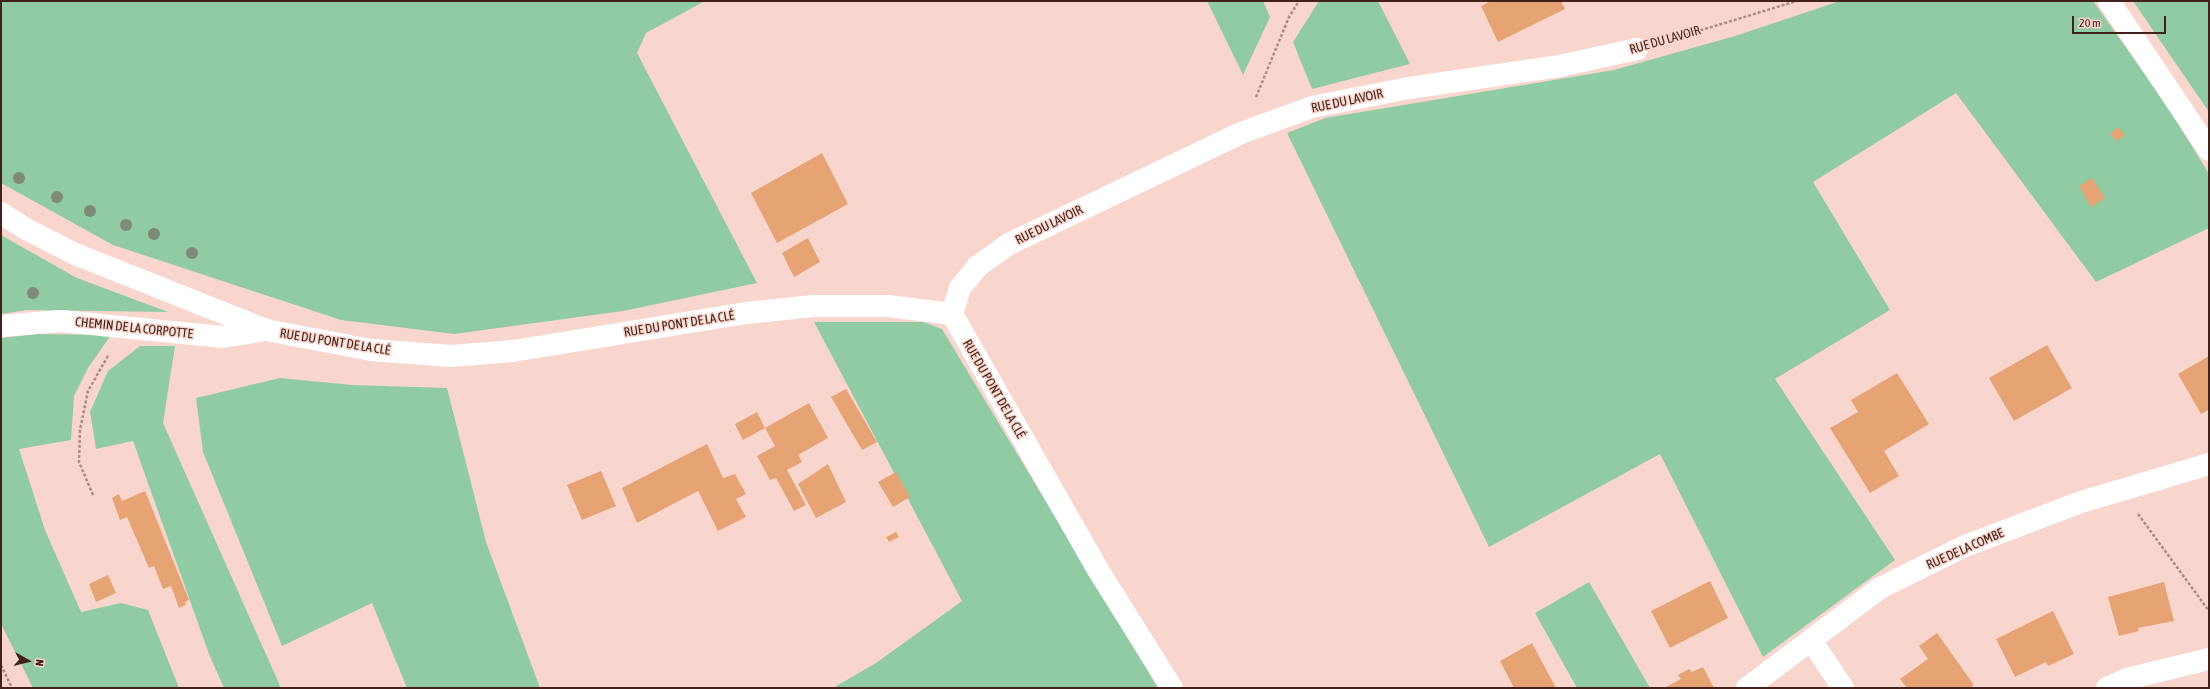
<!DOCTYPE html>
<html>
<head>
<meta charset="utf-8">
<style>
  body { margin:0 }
  #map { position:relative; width:2210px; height:689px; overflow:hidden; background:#f9d6cd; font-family:"Asap Condensed",sans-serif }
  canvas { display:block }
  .frame { position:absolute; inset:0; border:2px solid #41211a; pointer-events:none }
  .north { position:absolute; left:8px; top:641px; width:40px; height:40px; -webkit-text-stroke:3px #f9d6cd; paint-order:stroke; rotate:98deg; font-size:11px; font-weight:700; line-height:16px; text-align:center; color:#41211a }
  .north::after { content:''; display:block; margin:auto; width:14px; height:18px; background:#41211a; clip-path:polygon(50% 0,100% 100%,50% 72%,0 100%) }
  .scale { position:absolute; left:2072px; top:16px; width:94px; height:18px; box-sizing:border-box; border:2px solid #41211a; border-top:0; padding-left:5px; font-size:12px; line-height:14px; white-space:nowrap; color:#41211a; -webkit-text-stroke:3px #f9d6cd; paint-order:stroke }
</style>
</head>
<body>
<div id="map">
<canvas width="2210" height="689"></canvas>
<div class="frame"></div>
<div class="north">N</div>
<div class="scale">20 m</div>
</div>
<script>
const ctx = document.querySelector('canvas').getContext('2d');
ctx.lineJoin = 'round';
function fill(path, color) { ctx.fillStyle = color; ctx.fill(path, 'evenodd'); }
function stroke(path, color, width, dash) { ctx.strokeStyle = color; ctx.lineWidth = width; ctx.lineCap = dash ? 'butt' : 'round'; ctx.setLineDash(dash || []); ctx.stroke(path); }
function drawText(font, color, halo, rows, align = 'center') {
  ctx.font = font + ' "Asap Condensed",sans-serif'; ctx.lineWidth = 3; ctx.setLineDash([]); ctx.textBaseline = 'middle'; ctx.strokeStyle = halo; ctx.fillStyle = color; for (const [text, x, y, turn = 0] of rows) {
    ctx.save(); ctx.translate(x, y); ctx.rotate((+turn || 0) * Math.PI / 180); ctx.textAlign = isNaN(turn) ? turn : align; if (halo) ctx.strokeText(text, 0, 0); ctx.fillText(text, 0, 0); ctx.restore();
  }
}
fill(new Path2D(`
  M1 1H705L646 33 637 53 757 283 623 311 454 334 341 320 113 245 1 183Z
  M1207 1H1263L1270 17 1243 75Z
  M1319 1H1378L1410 64 1312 89 1293 42Z
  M1840 1H2093L2166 104 2209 174V228L2096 282 1956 93 1813 182 1890 310 1775 379 1895 560 1763 657 1660 454 1489 547 1287 133 1325 118 1614 70 1735 36Z
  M2133 1H2209V112Z
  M1 235 77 278 168 312 27 310 1 314Z
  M814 322H923L942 329 1158 688H833L876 663 962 601Z
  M38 334 111 335 88 368 74 396 71 440 19 449 45 530 81 612 121 603 148 610 179 688H33L1 624V338Z
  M140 346H175L163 423 281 688H224L209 654 133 441 96 449 90 412 108 371Z
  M280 378 352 385 447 388 486 542 540 688H407L372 603 282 646 203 452 196 398Z
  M1589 582 1650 688H1577L1535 613Z`), '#90cba4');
fill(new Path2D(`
  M1491 1H1561L1565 9 1498 42 1481 6Z
  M2118 127 2125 135 2117 141 2110 134Z
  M822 153 848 204 777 243 751 193Z
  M2092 178 2105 198 2091 207 2079 186Z
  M808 238 820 262 794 277 782 253Z
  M2047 345 2072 388 2014 421 1989 378Z
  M2209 356V410L2201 414 2178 374Z
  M1897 373 1929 424 1884 451 1899 476 1870 493 1830 428 1858 412 1851 400Z
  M846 389 877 442 862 450 831 397Z
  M809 403 828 438 798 455 802 462 787 470 806 505 794 511 776 478 770 480 757 456 775 446 765 428Z
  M757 412 765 428 743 440 735 424Z
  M707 444 723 478 735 474 746 494 736 499 746 517 718 531 698 491 637 523 622 488Z
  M828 464 846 502 816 518 798 484Z
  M601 471 616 506 582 520 567 485Z
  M896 472 910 497 893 507 878 482Z
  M145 491 189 600 185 602 186 605 179 608 171 586 163 589 154 566 149 568 127 517 120 520 112 498 119 494 122 501Z
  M896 532 899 537 889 542 886 537Z
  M108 575 116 593 96 602 89 584Z
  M1710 581 1728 618 1670 648 1651 611Z
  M2164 582 2174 621 2138 628 2139 631 2119 636 2108 597Z
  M2053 611 2074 654 2048 666 2046 662 2015 677 1996 639Z
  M1937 633 1974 685 1969 688H1907L1900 679 1928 659 1919 646Z
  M1532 643 1556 688H1514L1500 661Z
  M1703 667 1714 688H1664L1681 679 1678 675 1689 669 1692 672Z`), '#e6a374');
stroke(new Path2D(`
  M1662 42 1797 1
  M1256 97 1289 17 1299 1
  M93 495 79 462 80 430 88 391 109 354
  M2138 514 2209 611
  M1 665 12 688`), '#ad8b83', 2.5, [3, 2]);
stroke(new Path2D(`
  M2109 1 2209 150
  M952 314 960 288 978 266 1009 244 1241 133 1312 107 1409 88 1560 66 1637 49
  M1 326 61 321 223 337 266 330
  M1811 640 1843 688
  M1747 688 1880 588 1965 546 2081 502 2209 464
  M2107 688 2127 679 2209 659`), '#fff', 22);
stroke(new Path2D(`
  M1 213 26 229 75 254 266 330 371 350 451 356 513 351 746 313 814 306H888L952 314 1098 570 1172 688`), '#fff', 22);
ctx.fillStyle = '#7e8b77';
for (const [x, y] of [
  [19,178],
  [57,197],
  [90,211],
  [126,225],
  [154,234],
  [192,253],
  [33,293]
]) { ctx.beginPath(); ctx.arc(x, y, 6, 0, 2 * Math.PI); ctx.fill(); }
drawText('13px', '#41211a', '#f9d6cd', [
  ["RUE DU LAVOIR",1665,40,-16],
  ["RUE DU LAVOIR",1347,101,-12],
  ["RUE DU LAVOIR",1049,225,-26],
  ["RUE DU PONT DE LA CLÉ",679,324,-9],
  ["CHEMIN DE LA CORPOTTE",134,328,6],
  ["RUE DU PONT DE LA CLÉ",335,342,9],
  ["RUE DU PONT DE LA CLÉ",994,389,60],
  ["RUE DE LA COMBE",1965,549,-24]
]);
</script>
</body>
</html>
